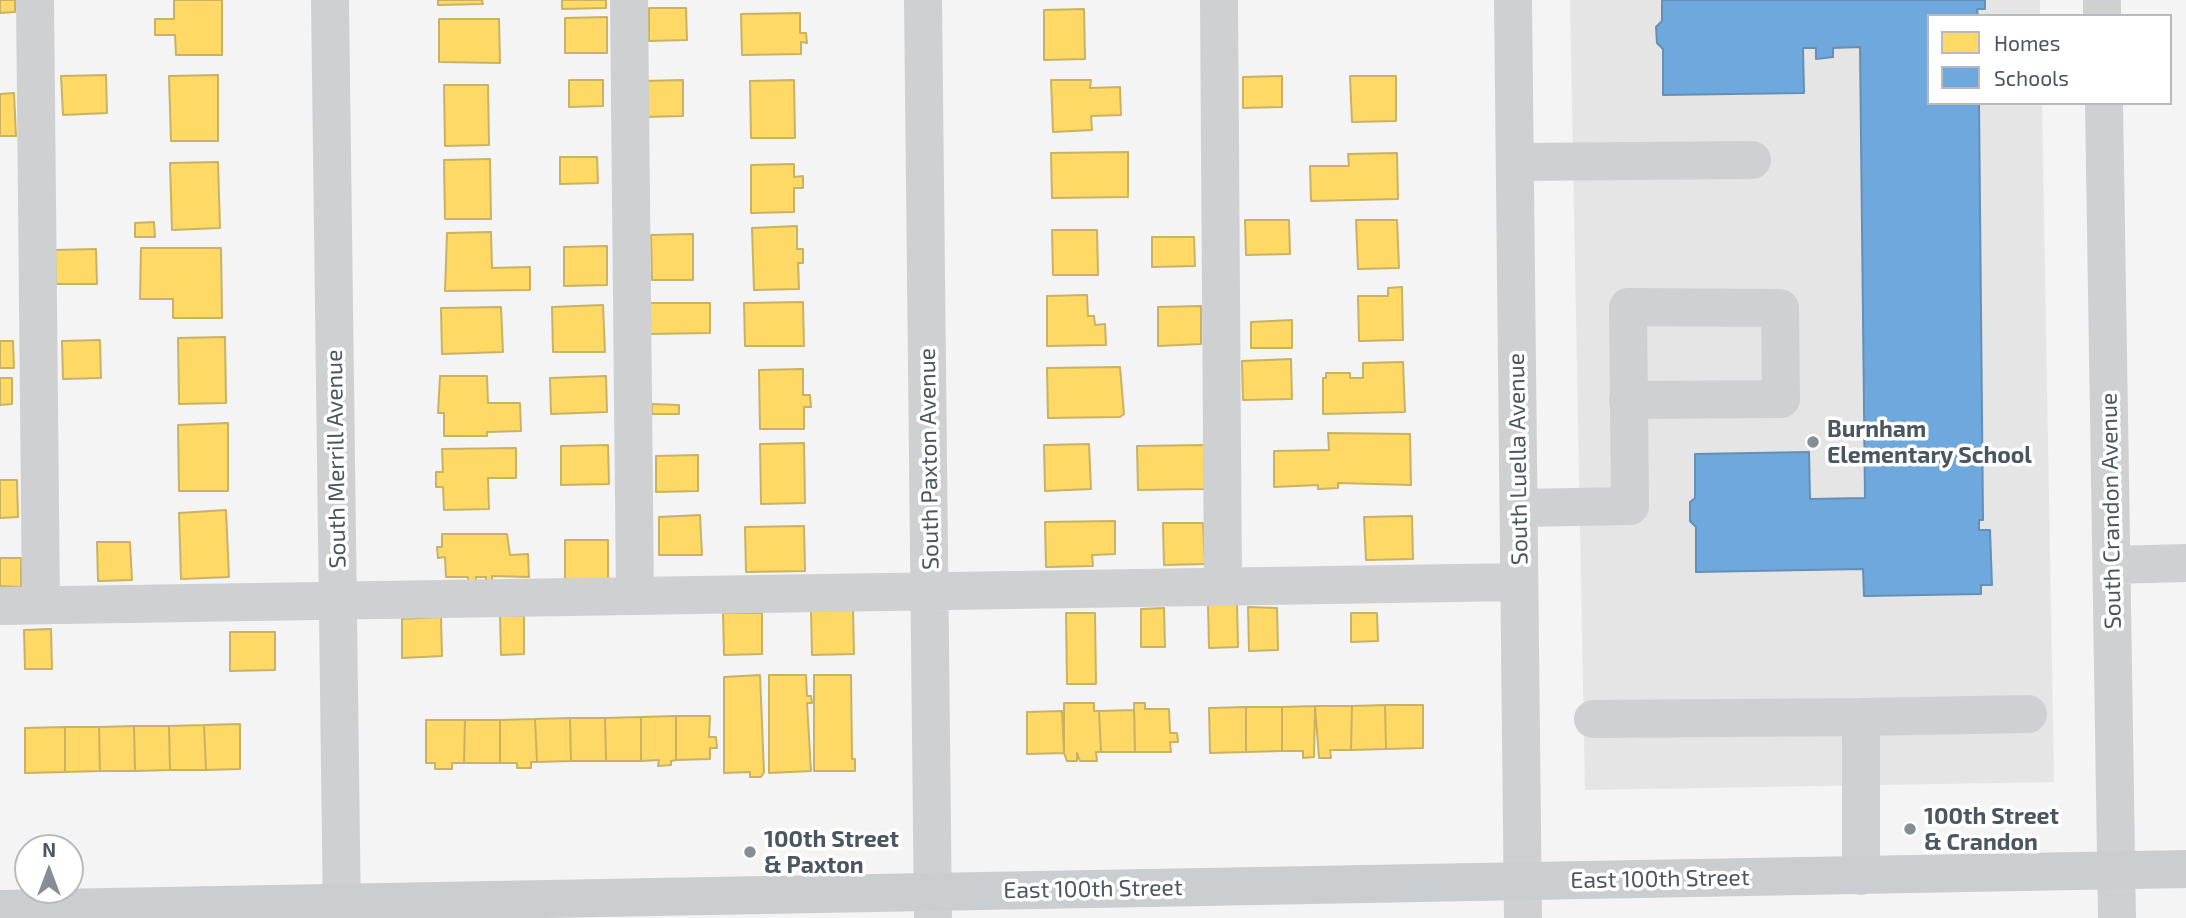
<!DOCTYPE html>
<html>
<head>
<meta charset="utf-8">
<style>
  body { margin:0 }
  #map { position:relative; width:2186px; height:918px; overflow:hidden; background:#f4f4f4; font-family:"Exo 2",sans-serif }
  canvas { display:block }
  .legend { position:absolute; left:1927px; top:14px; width:245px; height:91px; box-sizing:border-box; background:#fff; border:2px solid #b7bbc0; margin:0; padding:9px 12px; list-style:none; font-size:21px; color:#4a5661 }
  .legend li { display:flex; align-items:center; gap:14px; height:35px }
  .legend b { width:35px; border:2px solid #b7bbc0 }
  .north { position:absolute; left:14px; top:834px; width:70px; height:70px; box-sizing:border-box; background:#fff; border:2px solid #b7bbc0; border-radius:50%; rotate:0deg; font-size:19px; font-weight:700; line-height:28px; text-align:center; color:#4a5661 }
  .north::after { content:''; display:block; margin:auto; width:24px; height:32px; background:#868d94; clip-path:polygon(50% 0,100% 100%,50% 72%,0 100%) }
</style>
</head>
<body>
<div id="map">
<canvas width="2186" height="918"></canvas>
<ul class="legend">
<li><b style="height:19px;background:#ffd966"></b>Homes</li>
<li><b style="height:19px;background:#6fa8dc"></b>Schools</li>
</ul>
<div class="north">N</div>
</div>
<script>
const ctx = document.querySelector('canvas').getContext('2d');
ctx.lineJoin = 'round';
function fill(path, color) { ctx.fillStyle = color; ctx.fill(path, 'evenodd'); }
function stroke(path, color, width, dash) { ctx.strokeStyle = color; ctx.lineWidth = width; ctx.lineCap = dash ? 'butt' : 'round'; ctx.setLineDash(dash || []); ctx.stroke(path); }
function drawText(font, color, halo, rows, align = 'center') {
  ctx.font = font + ' "Exo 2",sans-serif'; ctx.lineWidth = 7; ctx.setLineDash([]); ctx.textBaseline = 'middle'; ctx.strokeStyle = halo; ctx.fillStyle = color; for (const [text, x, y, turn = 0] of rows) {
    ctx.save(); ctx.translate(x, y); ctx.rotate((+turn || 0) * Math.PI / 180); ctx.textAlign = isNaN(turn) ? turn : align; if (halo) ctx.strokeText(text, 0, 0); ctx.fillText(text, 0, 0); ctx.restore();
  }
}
fill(new Path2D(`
  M1570 0H2040V16H1929V103H2042L2054 782 1585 790Z`), '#e6e5e6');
const homes = new Path2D(`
  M0 0H15V12L0 13Z
  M174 0H222V55H176L175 35H155V19H174Z
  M438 0H482L483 4 438 5Z
  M562 0H606V8L562 9Z
  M649 8H686L687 40 649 41Z
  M1084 9 1085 59 1044 60V10Z
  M800 13V33H806L807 43 801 42V54L742 55 741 14Z
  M607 17V53H565V18Z
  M439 19H499L500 63 439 62Z
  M106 75 107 113 63 115 61 76Z
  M218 75V141H171L169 76Z
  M1282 76V107L1243 108V77Z
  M1350 76H1396V121L1352 122Z
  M569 80H603V106L569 107Z
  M683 80V116L644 117V81Z
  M794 80 795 138H751L750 81Z
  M1051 80H1091L1090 88 1120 87 1121 115 1091 116 1092 130 1053 132Z
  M444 85H488L489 145 445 146Z
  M14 93 16 136H0V94Z
  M1128 152V197L1052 198 1051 153Z
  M1397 153 1398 199 1311 201 1310 166H1349L1348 154Z
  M560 157H597L598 183 560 184Z
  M490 159 491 219H445L444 160Z
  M218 162 220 228 172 230 170 163Z
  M794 164V177L803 176V188H794V212L751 213V165Z
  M1245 220H1289L1290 254 1246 255Z
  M1356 220H1397L1399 268 1358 269Z
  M154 222 155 237H135V223Z
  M797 226V249H803V263H798L799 289 754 290 752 228Z
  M1052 230H1097L1098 275H1053Z
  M491 232 492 268 530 267V290L445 291 447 233Z
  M693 234V280H652L651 235Z
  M1152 237H1194L1195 266 1152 267Z
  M607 246V285L564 286V247Z
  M141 248H221L222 318H173V299H140Z
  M96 249 97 284H56L55 250Z
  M1402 287 1403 340 1359 341 1358 296H1388V288Z
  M1087 295 1088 316H1094L1095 325 1105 324 1106 345 1047 346V296Z
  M803 302 804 346H745L744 303Z
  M650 303H710V333L650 334Z
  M603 305 605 352H553L552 307Z
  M1201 306V344L1158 346V307Z
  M501 307 503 352 442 354 441 308Z
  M1292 320V348H1251V322Z
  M225 337 226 403 179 404 178 338Z
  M100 340 101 378 63 379 62 341Z
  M0 341H13L14 368H0Z
  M1291 359 1292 399 1243 400 1242 361Z
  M1403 362 1405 412 1323 414V378H1326V373H1350V378H1363V363Z
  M1120 367 1124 414 1120 417 1048 418 1047 368Z
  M803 369V395H810L811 407H804V429H760L759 370Z
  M440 376H487L488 403H520L521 431 487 432V436H444V413H438Z
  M606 376 607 412 551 414 550 378Z
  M0 378H12V404L0 405Z
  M652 404 679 405V414H652Z
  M228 423V491H179L178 425Z
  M1328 433 1410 434 1411 485 1338 483V488L1318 489V485L1274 487V451L1329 450Z
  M804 443 805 503 761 504 760 444Z
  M1089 444 1091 489 1045 491 1044 445Z
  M608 445 609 484 561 485V446Z
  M1204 445 1205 489 1138 490 1137 446Z
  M516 448V478H488L489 509 444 510 443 487H436V472H443L442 449Z
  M698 455V491L656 492V456Z
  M0 480H17L18 517 0 518Z
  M226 510 229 577 181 579 179 513Z
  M700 515 702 555H659V517Z
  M1412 516 1413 559 1366 560 1364 517Z
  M1115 521V554L1092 555 1093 566 1046 567 1045 522Z
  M1163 523H1203L1205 564 1164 565Z
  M804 526 805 571 746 572 745 527Z
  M442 534H507L510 555 528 554 529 577 492 576V581H486V577H476V583H468V577H446L445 557 438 558 437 547H442Z
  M565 540H608V579H565Z
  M97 542H130L132 580 98 581Z
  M0 558H21V587L0 586Z
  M1208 604H1237L1238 647 1209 648Z
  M1248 607 1277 608 1278 650 1249 651Z
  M853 608 854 654 812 655 811 609Z
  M1164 608 1165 647H1141V609Z
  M723 613H762V654L724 655Z
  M1066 613H1095L1096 684H1067Z
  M1351 613H1377L1378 641 1351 642Z
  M500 616H524V654L501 655Z
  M441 617 442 656 402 658V619Z
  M51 629 52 669H25L24 630Z
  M230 632H275V670L230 671Z
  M760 675 764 772 761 777H750V772L724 773V677Z
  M769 675H806L807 696H811L812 703H807L811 771 769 773Z
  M814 675H851L852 759H855V771H814Z
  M1064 703H1094V711H1099L1101 752H1096L1097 761H1080L1077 753V761H1067L1064 753Z
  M1134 703H1145V709H1169L1170 733H1177L1178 742H1170L1171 752H1135Z
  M1385 705 1386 749 1351 750 1352 706Z
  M1385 705H1423V748L1386 749Z
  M1315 706 1314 757 1303 758V751H1282V707Z
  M1315 706H1352L1351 750H1330L1331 758H1319Z
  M1246 707V752L1210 753 1209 708Z
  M1246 707H1282V751L1246 752Z
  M1134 710 1135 752H1101L1099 711Z
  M1062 711 1064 753 1027 754V712Z
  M676 716V760L671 761V765L658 766 659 760 641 761V717Z
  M676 716H710L709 737H716L717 748H710V759L676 760Z
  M641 717V761H606L605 718Z
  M570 718 571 761 537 762 535 719Z
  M570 718H605L606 761H571Z
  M535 719 537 762H531V768H517V763H500V720Z
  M426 720H465L464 763H452V769H435V763H426Z
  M465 720H500V763H464Z
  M240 724V769L206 770 204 725Z
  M204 725 206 770H170L169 726Z
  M134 726 135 771H100L99 727Z
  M134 726H169L170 770 135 771Z
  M65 727V772L25 773V728Z
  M65 727H99L100 771 65 772Z`);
fill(homes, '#ffd966');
stroke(homes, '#c9b264', 2);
const schools = new Path2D(`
  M1662 0H1985V9H1977L1978 16H1929V103H1979L1983 520H1979V530H1990L1992 585H1981V594L1864 596 1863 569 1696 572V527L1690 521V502L1695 498V454L1809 452 1810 499 1865 498 1860 47 1833 48V57L1816 59V48H1803L1804 93 1663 95V49L1657 43 1656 27 1662 21Z`);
fill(schools, '#6fa8dc');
stroke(schools, '#648fb7', 2);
stroke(new Path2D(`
  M35 0 41 605
  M330 0 342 918
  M629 0 635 596
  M923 0 933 918
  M1219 0 1223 587
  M1513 0 1523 918
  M2102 0V16
  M2104 103 2117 918
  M1515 162 1752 160
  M1519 508 1630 506 1628 307 1780 308 1781 399 1628 400
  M2112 565 2186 563
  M0 606 1519 582
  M1861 717 2028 714
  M1593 719 1861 717V876`), '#ced0d2', 38);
stroke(new Path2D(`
  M0 909 2186 869`), '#caced1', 38);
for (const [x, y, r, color] of [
  [1813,442,7,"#868d94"],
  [1910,829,7,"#868d94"],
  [750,852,7,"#868d94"]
]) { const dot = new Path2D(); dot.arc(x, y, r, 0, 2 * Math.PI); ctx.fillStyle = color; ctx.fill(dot); stroke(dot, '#fff', 2.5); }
drawText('bold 23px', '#4a5661', '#fff', [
  ["Burnham",1827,429],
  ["Elementary School",1827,455],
  ["100th Street",1924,816],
  ["& Crandon",1924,842],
  ["100th Street",764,839],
  ["& Paxton",764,865]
], 'left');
drawText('23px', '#4a5661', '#fff', [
  ["South Merrill Avenue",336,459,-91],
  ["South Paxton Avenue",929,459,-91],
  ["South Luella Avenue",1518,459,-91],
  ["South Crandon Avenue",2111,511,-91],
  ["East 100th Street",1660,879,-1],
  ["East 100th Street",1093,889,-1]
]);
</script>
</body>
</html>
